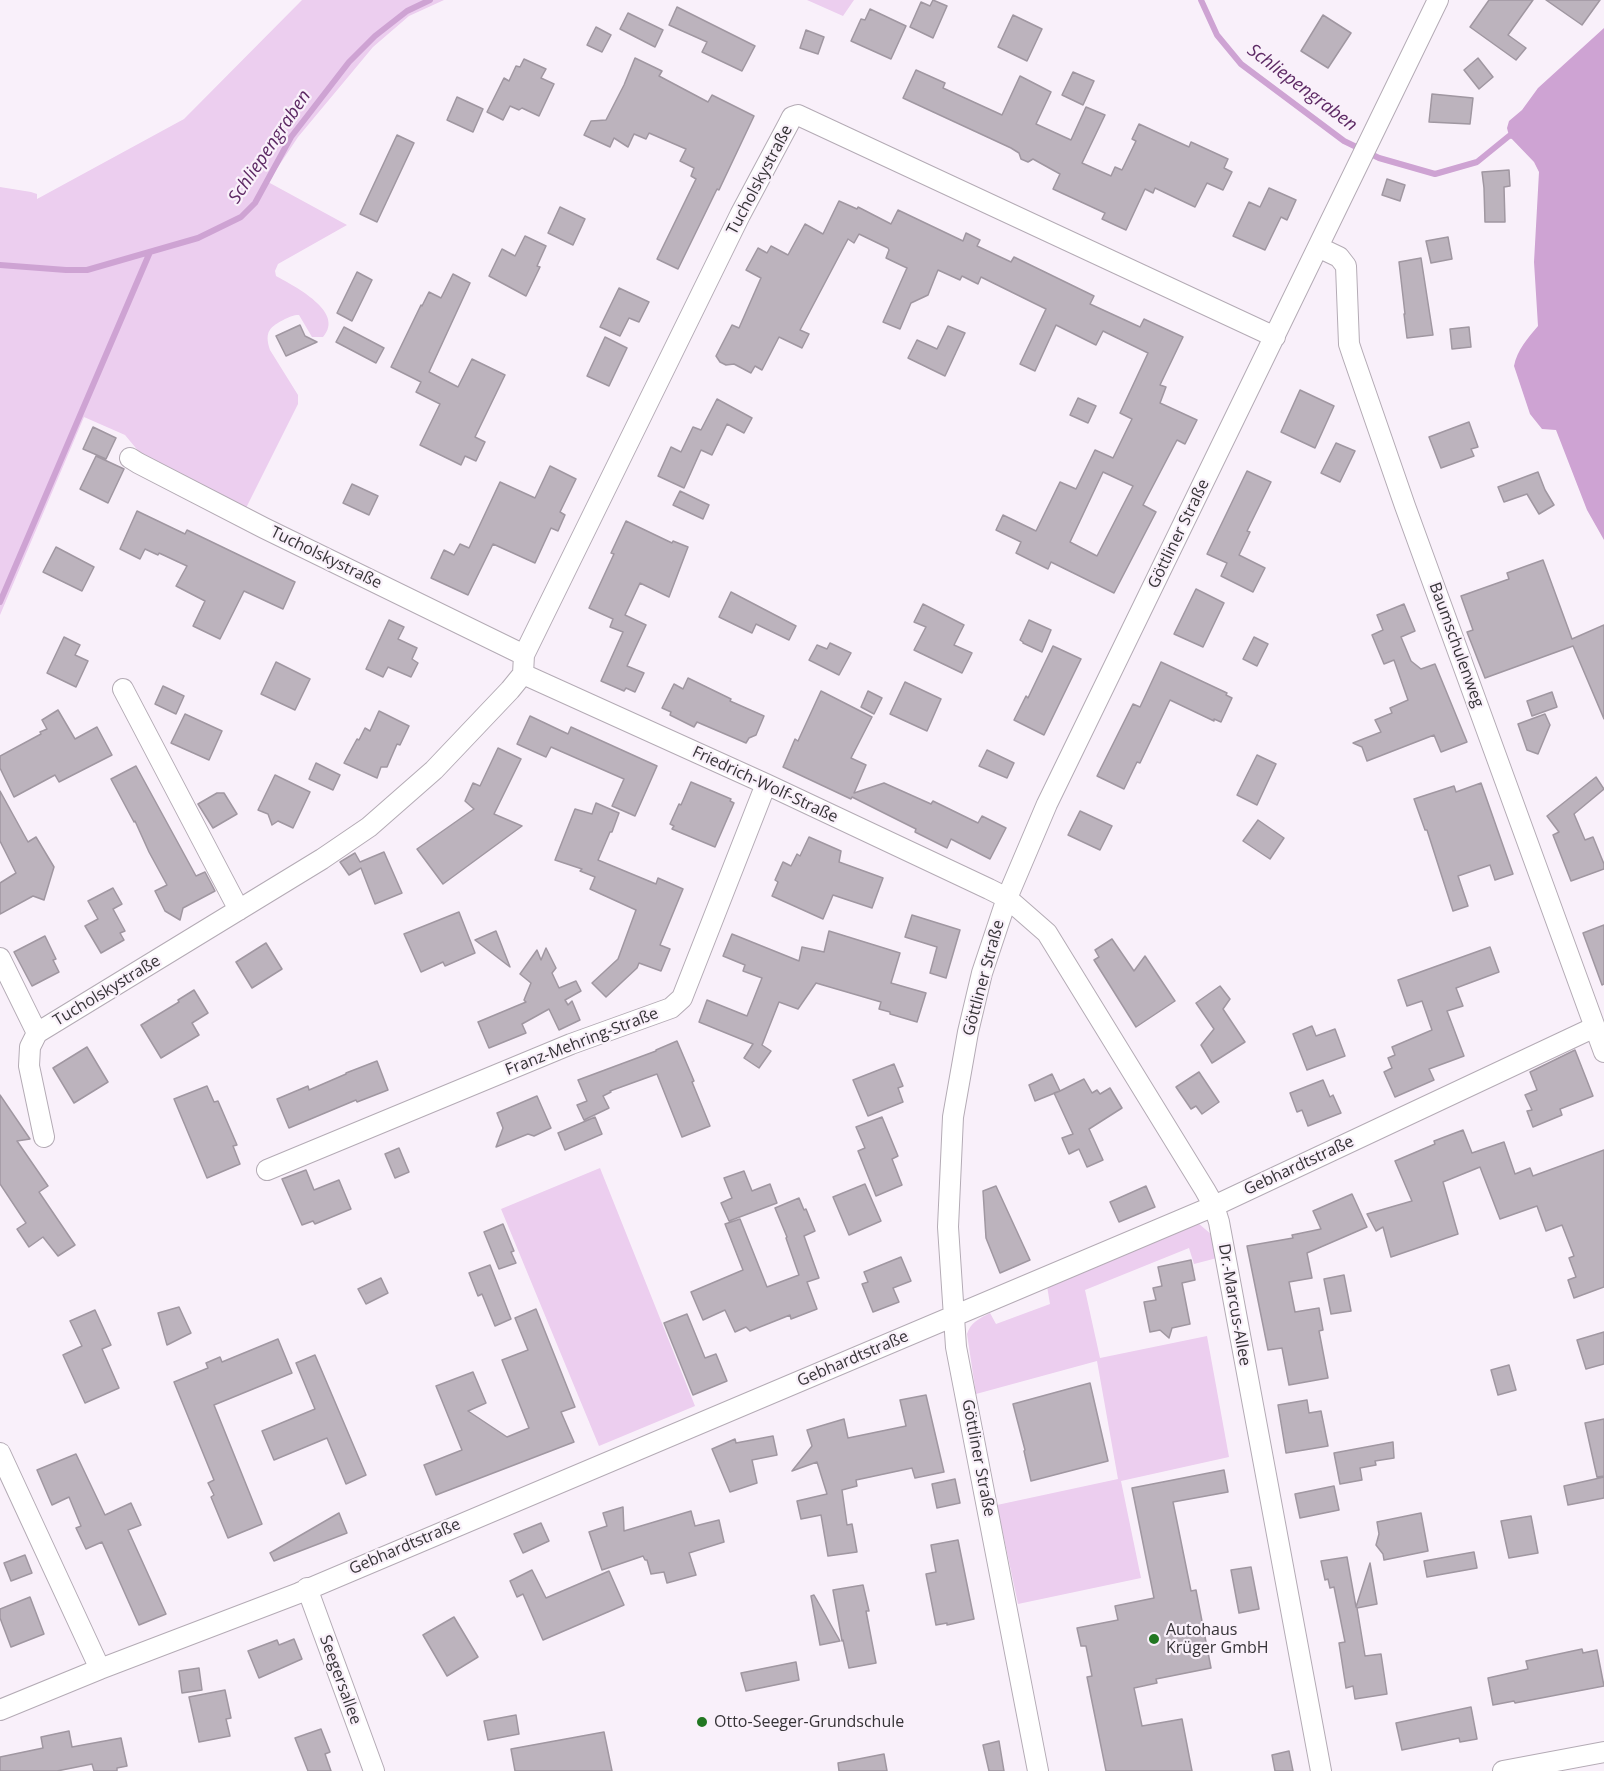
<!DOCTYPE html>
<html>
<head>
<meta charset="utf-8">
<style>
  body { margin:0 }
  canvas { display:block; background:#f9f0fa }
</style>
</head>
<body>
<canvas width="1604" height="1771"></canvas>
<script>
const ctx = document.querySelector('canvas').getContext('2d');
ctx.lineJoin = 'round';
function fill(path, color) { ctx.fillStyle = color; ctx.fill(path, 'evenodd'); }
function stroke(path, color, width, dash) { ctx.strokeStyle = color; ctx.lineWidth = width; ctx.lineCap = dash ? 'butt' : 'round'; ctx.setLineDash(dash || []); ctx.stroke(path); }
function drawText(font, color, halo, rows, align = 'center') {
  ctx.font = font + ' "Open Sans",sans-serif'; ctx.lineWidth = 4.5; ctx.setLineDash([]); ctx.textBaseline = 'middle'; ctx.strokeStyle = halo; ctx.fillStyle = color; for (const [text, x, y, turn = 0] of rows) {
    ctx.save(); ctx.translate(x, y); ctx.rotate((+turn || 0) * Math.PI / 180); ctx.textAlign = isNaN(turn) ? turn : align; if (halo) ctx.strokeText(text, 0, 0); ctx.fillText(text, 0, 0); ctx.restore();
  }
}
fill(new Path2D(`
  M302 0H444L409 16 373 47 298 137 268 182 347 225 278 264 275 271 276 276C294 286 346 312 323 337H312L299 315C293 315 290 317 285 319 270 327 264 331 270 350L298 395V404L246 508 145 459 125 435 84 417 0 615V187L31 192 37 194V199L184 119Z
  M807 0H854L843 16Z
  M600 1168 695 1406 599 1446 501 1209Z
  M1198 1223 1212 1235 1217 1258 1194 1264 1189 1248 1085 1290 1100 1358 1207 1336 1229 1457 1121 1481 1141 1578 1018 1604 997 1505 1118 1479 1097 1361 976 1394 967 1334C970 1323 980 1318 990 1313L996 1324 1050 1304 1047 1286Z`), '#ecceef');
fill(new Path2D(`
  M1604 28V540L1587 510 1556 430 1542 429 1530 414 1514 366C1517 350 1528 338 1538 326L1534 262 1539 172 1534 162 1509 136 1507 128 1509 121 1522 110 1538 88Z`), '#cea3d3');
stroke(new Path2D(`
  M1201 0 1217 35 1241 64 1344 141 1379 158 1435 174 1477 162 1509 136 1515 135
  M0 265 66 270H87L198 238 241 217 255 203 291 137 349 62 375 36 407 11 430 0
  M0 602 150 252`), '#cea3d3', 6);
const building = new Path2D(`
  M933 0 947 6 933 38 910 27 921 2 930 6Z
  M1489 0H1533L1508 35 1526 48 1516 60 1470 27Z
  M1546 0H1600L1582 25Z
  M677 7 755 46 742 71 702 52 707 42 669 25Z
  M870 9 906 26 891 59 851 41 861 19 865 20Z
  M628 13 663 30 655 47 620 29Z
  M1013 15 1042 29 1027 61 998 47Z
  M1323 15 1351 33 1328 68 1301 51Z
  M596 27 611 35 602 52 587 45Z
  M806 30 824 37 818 54 800 48Z
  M635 58 662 71 659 76 708 102 712 95 754 116 719 190 717 189 678 269 657 259 696 179 691 176 694 168 680 161 686 149 649 133 646 139 634 134 628 147 614 138 610 147 584 135 591 121 606 120 624 85Z
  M1478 58 1493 77 1479 89 1464 70Z
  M524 59 546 69 541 78 554 84 539 116 522 108 519 110 510 106 503 120 487 112 504 78 509 81 516 66 520 67Z
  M916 70 945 83 943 88 1002 115 1020 76 1051 92 1036 124 1071 140 1086 107 1105 115 1082 163 1111 176 1115 167 1122 170 1136 141 1132 139 1139 124 1189 147 1191 142 1228 159 1224 168 1232 172 1223 190 1207 183 1195 207 1155 188 1153 193 1145 189 1126 230 1102 219 1105 213 1053 189 1060 174 1033 159 1028 162 1021 159 1019 153 1011 148 903 98Z
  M1073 72 1094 81 1083 105 1062 95Z
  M1432 94 1473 98 1470 124 1429 122Z
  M457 97 483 109 473 132 447 120Z
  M397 135 414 143 377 222 360 214Z
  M1509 170 1510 186 1504 187 1505 222H1485L1484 188 1482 172Z
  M1387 179 1405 185 1400 201 1382 195Z
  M1269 188 1296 200 1287 220 1281 217 1265 250 1233 236 1249 202 1260 207Z
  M839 201 857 209 858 207 891 224 898 210 963 241 966 233 980 240 977 246 1011 262 1014 257 1094 296 1090 304 1140 327 1144 319 1183 337 1160 385 1166 387 1160 403 1197 420 1185 444 1177 440 1143 505 1156 512 1114 593 1051 562 1048 569 1016 553 1021 542 996 530 1003 515 1036 531 1060 482 1076 489 1095 450 1113 458 1132 419 1120 413 1148 353 1103 331 1096 345 1056 325 1035 371 1020 364 1046 309 981 277 978 284 962 276 960 280 938 270 928 295 911 303 900 329 883 322 907 268 886 258 889 250 888 248 859 234 854 243 848 239 800 330 809 334 802 348 779 337 762 370 755 366 751 373 734 364 726 365 720 362 716 356 732 325 739 328 761 278 746 270 758 248 767 253 771 246 788 255 805 224 823 234ZM1103 472 1133 486 1097 556 1070 542Z
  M560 207 585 219 573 245 548 233Z
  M525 236 546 246 537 266 540 267 526 296 489 276 502 249 515 256Z
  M1448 237 1452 259 1431 263 1426 241Z
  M1421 258 1433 335 1407 338 1404 314H1405L1399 262Z
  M357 272 372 280 352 321 337 313Z
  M453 274 470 283 429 372 458 387 472 359 505 375 475 437 485 442 476 461 465 456 461 465 420 445 440 404 416 392 421 382 391 367 421 305 422 306 429 292 441 298Z
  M619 288 649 302 639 322 629 318 620 336 600 327Z
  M300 325 305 336 317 342 286 356 276 336Z
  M948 326 965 333 945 376 908 358 917 340 937 349Z
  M344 327 384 348 376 363 336 342Z
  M1469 327 1471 347 1452 349 1450 329Z
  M605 337 627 348 609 386 587 376Z
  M1300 390 1334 406 1315 448 1281 432Z
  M1078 398 1096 406 1088 423 1070 415Z
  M717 399 752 418 744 433 727 424 712 455 701 450 684 488 658 476 671 447 681 452 693 427 701 430Z
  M1469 422 1478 447 1471 449 1474 456 1441 468 1429 437Z
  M93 427 116 438 106 459 83 449Z
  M1336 443 1355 451 1340 482 1321 473Z
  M96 456 124 469 108 503 80 489Z
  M550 466 576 479 560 512 565 515 558 531 551 528 535 563 493 544 468 595 431 578 444 550 454 555 460 544 469 548 500 482 535 498Z
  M1247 471 1271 482 1247 531 1250 532 1239 555 1265 568 1253 592 1221 576 1227 563 1207 554Z
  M1538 472 1545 490 1554 505 1539 514 1527 494 1504 502 1498 487Z
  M352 484 378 496 369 515 343 503Z
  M680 491 709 505 703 519 673 505Z
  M137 511 185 534 187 530 295 582 283 609 244 591 220 639 193 626 205 601 176 586 187 566 159 553 158 555 145 549 140 559 120 549Z
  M626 521 672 543 673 541 688 547 669 597 640 583 625 615 646 625 627 666 644 673 635 692 626 688 624 691 601 681 623 632 610 627 613 619 589 608 614 554 611 553Z
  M56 547 94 567 82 591 43 572Z
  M1543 560 1572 639 1604 625V719L1573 646 1485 678 1467 632 1473 630 1461 596 1509 579 1507 573Z
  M1196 589 1224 603 1203 647 1174 634Z
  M731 592 796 626 789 640 756 624 752 633 719 617Z
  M923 604 964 625 954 645 972 653 962 673 914 650 926 627 914 622Z
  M1404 604 1415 631 1401 637 1411 661 1421 669 1435 664 1467 742 1441 752 1434 735 1367 761 1362 747 1353 743 1381 732 1375 720 1392 713 1390 708 1408 700 1394 660 1384 664 1372 635 1383 630 1377 615Z
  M389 620 404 627 398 639 417 648 412 659 418 663 411 677 388 667 383 677 366 669Z
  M1029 620 1051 630 1042 652 1023 643V642L1020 640Z
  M64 637 80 645 75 655 88 661 76 687 47 673Z
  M1254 637 1268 644 1257 666 1243 659Z
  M830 643 851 653 839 675 809 660 817 645 827 649Z
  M1053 646 1081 659 1044 735 1014 720 1026 696 1028 698Z
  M276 662 310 679 295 710 261 694Z
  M1161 662 1227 693 1226 695 1232 698 1221 722 1214 719V721L1170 700 1140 763 1137 762 1124 789 1097 776 1133 704 1140 707Z
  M688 678 731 699 730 701 764 716 756 735 749 738 746 743 697 722 694 727 670 715 671 712 662 708 674 684 683 689Z
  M905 682 941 699 927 731 890 714Z
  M163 686 184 696 176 714 155 704Z
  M821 691 872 717 851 758 866 765 854 793 884 783 931 804 933 801 978 823 982 816 1006 828 990 859 951 839 947 848 915 832 916 829 852 797 851 799 783 767 795 739 798 741Z
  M868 691 882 698 874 714 861 707Z
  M1552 692 1557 707 1532 716 1527 701Z
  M58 710 75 739 97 727 112 755 59 782 55 775 14 797 0 768V756L41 734 40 732 47 729 42 720Z
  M379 711 409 726 400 745 397 744 387 767H381L377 778 344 763 357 739 359 740 365 728 370 731Z
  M185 714 222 731 209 760 171 743Z
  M1545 714 1550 725 1538 754 1527 750 1518 724Z
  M530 716 568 734 571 727 657 766 635 816 612 806 624 779 551 747 546 757 517 744Z
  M498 748 521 759 494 814 522 826 443 884 417 849 474 809 465 801 473 783 480 786Z
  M987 750 1014 763 1007 778 979 766Z
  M1257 755 1276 764 1257 805 1237 795Z
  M316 763 340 775 333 790 309 779Z
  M136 766 196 876 205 872 215 891 183 908 180 920 165 911 155 891 167 885 149 852 135 821 134 822 111 779Z
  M275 775 310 792 293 828 278 821 272 825 268 814 258 810Z
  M1596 777 1604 789 1574 814 1585 840 1593 837 1604 864V869L1571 881 1553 835 1559 832 1547 816Z
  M691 782 731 799 730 801 734 803 715 847 672 829 674 826 670 824 679 804 681 805Z
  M1481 783 1513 874 1495 880 1490 865 1458 876 1468 906 1453 911 1427 830H1425L1414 799 1454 786 1456 792Z
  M0 791 28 842 36 837 54 867 44 900 33 896 0 914V883L16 873 0 841Z
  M217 793H224L237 814 213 828 198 804Z
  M596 803 619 813 612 832H610L598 860 656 884 658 878 683 889 660 945 670 949 661 971 639 963 637 968 606 997 592 983 618 959 636 910 590 889 595 877 580 871 582 869 555 860 575 809 592 814Z
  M1080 811 1112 826 1100 850 1068 835Z
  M1258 820 1284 838 1270 859 1243 841Z
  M809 837 841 851 839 862 883 878 872 908 833 895 823 919 772 896 778 882 775 880 783 862 791 866 797 854 800 856Z
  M384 852 402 893 375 904 361 868 349 875 340 862 355 853 360 862Z
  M113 888 122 904 113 909 125 931 120 933 124 940 101 953 85 926 98 919 88 901Z
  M459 912 475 953 445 966 443 962 421 972 404 934Z
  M912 915 960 930 946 978 930 973 937 947 905 937Z
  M1604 925V984L1602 985 1583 933Z
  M496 931 510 967 475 940Z
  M829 931 900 953 891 983 926 993 917 1022 890 1014V1012L879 1009 881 1002 816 983 798 1009 779 1002 762 1045 771 1051 759 1068 744 1058 753 1044 699 1022 707 1000 747 1016 762 978 743 971 745 965 723 956 732 934 799 961 802 947 824 952Z
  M45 936 56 959 53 960 59 972 32 986 14 952Z
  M1112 939 1134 971 1145 956 1175 1001 1136 1027 1094 960 1099 957 1095 950Z
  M266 943 282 969 252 988 236 962Z
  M1490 947 1499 972 1456 988 1463 1006 1447 1011 1464 1056 1429 1069 1434 1080 1395 1097 1384 1072 1392 1068 1388 1058 1395 1055 1392 1047 1432 1030 1422 1001 1407 1006 1398 980Z
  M546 948 556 968 552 973 559 988 576 981 581 991 565 1000 568 1005 572 1001 580 1020 559 1030 549 1009 522 1024 526 1033 489 1048 478 1022 526 1002 524 1000 531 983 520 974 537 950 541 960Z
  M1220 986 1230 999 1223 1009 1245 1042 1212 1063 1201 1045 1214 1029 1196 1003Z
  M194 990 208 1013 192 1023 199 1035 161 1058 141 1025 179 1002 178 1000Z
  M1312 1026 1316 1036 1335 1029 1345 1056 1307 1070 1293 1034Z
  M677 1041 694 1081 692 1082 710 1126 682 1137 657 1074 610 1091 611 1092 603 1096 609 1108 584 1120 577 1105 587 1101 578 1080 656 1051V1050Z
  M87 1047 108 1082 74 1103 53 1068Z
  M1575 1050 1593 1096 1560 1109 1562 1115 1533 1127 1527 1111 1532 1110 1525 1095 1537 1090 1530 1072Z
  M377 1061 388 1090 357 1102 356 1100 289 1128 277 1099 308 1086 309 1090 346 1074V1073Z
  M894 1064 903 1086 898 1088 903 1102 868 1116 853 1080Z
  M1199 1072 1219 1102 1202 1114 1196 1106 1191 1109 1176 1087Z
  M1052 1074 1060 1091 1084 1079 1092 1093 1097 1090 1100 1094 1110 1088 1122 1108 1089 1129 1103 1160 1087 1167 1079 1149 1069 1154 1062 1138 1073 1134 1054 1093 1060 1091 1035 1101 1029 1085Z
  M1323 1080 1330 1097 1333 1095 1341 1113 1308 1126 1302 1110 1297 1112 1290 1093Z
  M207 1086 214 1102 218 1101 237 1145 233 1146 240 1164 207 1178 174 1099Z
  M0 1095 30 1139 17 1141 48 1186 39 1192 75 1245 58 1256 43 1237 29 1247 17 1229 26 1223 0 1184Z
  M537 1096 551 1128 534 1136 528 1134 496 1147 503 1128 497 1113Z
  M595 1117 602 1134 565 1150 558 1133Z
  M882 1117 898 1156 892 1159 902 1185 876 1196 858 1151 865 1148 856 1127Z
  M1463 1130 1472 1153 1504 1142 1515 1174 1530 1168 1533 1176 1604 1150V1287L1574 1298 1568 1280 1576 1277 1569 1258 1574 1256 1562 1225 1546 1231 1537 1206 1500 1219 1480 1167 1443 1182 1458 1234 1391 1257 1383 1227 1376 1231 1367 1214 1412 1201 1395 1161 1435 1144 1434 1141Z
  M399 1148 409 1172 395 1178 385 1154Z
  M306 1170 314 1190 339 1180 351 1209 315 1224 313 1221 302 1225 282 1179Z
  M744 1171 752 1191 770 1184 777 1203 729 1221 721 1203 732 1198 724 1178Z
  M865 1184 881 1221 849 1235 833 1197Z
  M996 1186 1030 1260 1000 1273 986 1238 983 1191Z
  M1146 1186 1155 1207 1119 1222 1110 1202Z
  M1352 1194 1367 1227 1307 1253 1312 1278 1289 1282 1295 1312 1319 1308 1323 1330 1319 1331 1328 1378 1289 1385 1282 1348 1268 1350 1247 1246 1293 1238 1292 1235 1321 1229 1313 1211Z
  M799 1198 804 1210 806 1209 815 1231 804 1236 819 1278 807 1282 817 1309 791 1319 790 1315 750 1331 746 1327 735 1332 725 1310 703 1320 691 1292 743 1270 725 1224 740 1219 767 1287 799 1275 786 1238 787 1237 775 1208Z
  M503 1224 514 1251 511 1252 516 1263 499 1269 484 1232Z
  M901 1257 911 1281 893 1288 899 1302 873 1312 862 1284 868 1282 864 1272Z
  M1191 1260 1195 1280 1182 1283 1190 1324 1172 1328 1169 1338 1160 1330 1150 1332 1144 1302 1156 1300 1153 1288 1162 1286 1158 1267Z
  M490 1265 511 1319 495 1326 482 1294 478 1296 469 1273Z
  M1344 1275 1351 1311 1331 1314 1324 1279Z
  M381 1278 388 1293 366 1304 358 1289Z
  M179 1307 191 1333 167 1345 158 1313Z
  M536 1309 575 1407 561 1412 574 1442 436 1495 424 1465 462 1450 436 1386 473 1372 486 1403 468 1411 507 1437 529 1428 502 1360 528 1350 515 1318Z
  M95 1310 111 1345 102 1349 119 1388 85 1403 63 1355 82 1346 70 1321Z
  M687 1314 705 1358 716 1354 727 1381 693 1395 664 1323Z
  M1604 1332V1364L1586 1369 1577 1340Z
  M278 1339 292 1373 214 1405 262 1524 228 1538 211 1497 214 1495 208 1483 214 1480 174 1382 208 1368 206 1363 220 1357 222 1362Z
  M315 1355 366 1475 346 1484 327 1438 274 1460 262 1431 315 1409 296 1363Z
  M1509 1365 1516 1390 1498 1395 1491 1370Z
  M1090 1383 1108 1461 1031 1481 1024 1451 1025 1450 1013 1404Z
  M926 1395 944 1472 915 1478 912 1468 856 1480 857 1486 842 1490 847 1525 852 1524 857 1552 828 1556 821 1515 801 1519 797 1501 827 1494 817 1462 792 1471 812 1446 807 1430 844 1419 848 1438 906 1426 900 1400Z
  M1307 1400 1309 1413 1321 1411 1328 1446 1286 1453 1278 1405Z
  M1604 1419V1476L1597 1477 1585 1423Z
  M773 1436 777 1455 752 1460 757 1483 730 1492 712 1449 735 1439 736 1443Z
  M1393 1442 1394 1458 1375 1461 1376 1465 1360 1468 1362 1480 1340 1484 1334 1453Z
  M76 1454 105 1515 131 1503 141 1525 128 1530 166 1614 139 1625 102 1542 86 1549 76 1528 81 1526 69 1497 52 1505 37 1470Z
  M1224 1470 1228 1492 1173 1502 1191 1591 1196 1590 1211 1668 1156 1679 1157 1683 1134 1688 1142 1726 1182 1719 1192 1771H1106L1087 1677 1092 1676 1086 1646H1081L1077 1628 1118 1620 1115 1606 1154 1598 1132 1488Z
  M1604 1477V1498L1568 1505 1564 1486Z
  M955 1479 960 1503 937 1508 932 1484Z
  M1334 1486 1339 1510 1300 1518 1295 1494Z
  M623 1507 624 1531 691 1511 695 1526 719 1520 724 1542 689 1553 696 1575 667 1583 664 1572 651 1574 647 1560H645L643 1556 602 1570 589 1532 607 1526 603 1513Z
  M339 1513 347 1533 274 1561 270 1553Z
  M1421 1513 1428 1551 1384 1560 1383 1554 1376 1545 1379 1534 1377 1522Z
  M1531 1516 1538 1553 1509 1558 1501 1521Z
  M541 1523 549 1541 523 1553 514 1534Z
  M958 1540 974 1619 947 1625V1623L936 1625 926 1574 936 1572 931 1545Z
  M1474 1552 1477 1568 1427 1577 1424 1561Z
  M25 1555 32 1573 11 1581 4 1563Z
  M1347 1557 1356 1607 1370 1563 1377 1604 1357 1608 1365 1656 1381 1654 1387 1694 1355 1699 1353 1686 1346 1688 1339 1643 1345 1642 1334 1587 1330 1588 1328 1579 1325 1580 1321 1561Z
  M1251 1567 1259 1609 1239 1613 1231 1570Z
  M532 1570 546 1598 609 1571 624 1605 543 1640 523 1594 517 1597 510 1581Z
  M863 1585 869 1611H866L876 1663 849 1668 843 1640 842 1641 833 1590Z
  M814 1595 840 1641 820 1645 811 1596Z
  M30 1597 44 1634 11 1647 0 1618V1609Z
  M454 1617 478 1657 447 1676 423 1635Z
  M294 1639 302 1659 259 1678 248 1651 277 1640 279 1645Z
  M1582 1649 1583 1653 1597 1650 1604 1686 1515 1703 1514 1701 1493 1705 1488 1678 1528 1669 1526 1661Z
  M796 1662 799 1680 746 1691 741 1673Z
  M199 1668 202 1690 182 1693 179 1671Z
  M225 1690 231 1718 226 1719 230 1736 199 1742 189 1697Z
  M1471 1707 1477 1739 1460 1742 1459 1738 1402 1750 1396 1723Z
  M516 1715 519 1734 488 1740 484 1721Z
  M321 1729 330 1752 325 1754 331 1771H308L295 1738Z
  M69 1731 72 1747 121 1738 127 1766 117 1768V1771H94L92 1764 57 1771H0V1757L43 1748 41 1737Z
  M604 1732 612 1771H515L511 1749Z
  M999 1741 1004 1771H989L983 1745Z
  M1289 1751 1293 1771H1275L1272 1755Z
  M884 1754 887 1771H839L838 1763Z`);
fill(building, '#bcb3bd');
stroke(building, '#a097a1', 1.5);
const minor = new Path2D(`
  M1318 247 1339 257 1346 266 1349 344 1353 356 1405 506 1604 1052
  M524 655 740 215 789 123 792 117 798 115 1275 337
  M523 674 766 784 989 889 1007 898 1047 933 1205 1190 1214 1206 1219 1222 1321 1771
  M123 689 239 910
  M0 958 37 1033 30 1047 29 1066 44 1137
  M37 1033 322 859 369 827 434 770 510 690 523 674 524 655 264 528 138 463 130 458
  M267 1170 571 1044 671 1008 682 998 766 784
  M0 1453 100 1669
  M307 1588 374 1771
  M0 1710 100 1669 299 1593 1214 1206 1595 1027
  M1038 1771 956 1347 948 1227 953 1117 968 1032 982 973 1007 898 1047 804 1438 0
  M1503 1771 1604 1752`);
stroke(minor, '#b4abb5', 22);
stroke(minor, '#fff', 20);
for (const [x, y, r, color] of [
  [1154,1639,6,"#272"],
  [702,1722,6,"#272"]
]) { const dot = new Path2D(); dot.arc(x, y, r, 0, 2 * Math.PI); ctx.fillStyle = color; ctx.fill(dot); stroke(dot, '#f9f0fa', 2); }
drawText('16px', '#363337', '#f9f0fa', [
  ["Tucholskystraße",760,180,-62],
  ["Göttliner Straße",1179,534,-64],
  ["Tucholskystraße",326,558,26],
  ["Baumschulenweg",1456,645,70],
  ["Friedrich-Wolf-Straße",765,785,25],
  ["Göttliner Straße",984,978,-75],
  ["Tucholskystraße",107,991,-31],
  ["Franz-Mehring-Straße",582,1042,-21],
  ["Gebhardtstraße",1299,1166,-25],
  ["Dr.-Marcus-Allee",1234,1305,80],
  ["Gebhardtstraße",853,1359,-23],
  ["Göttliner Straße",978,1458,79],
  ["Gebhardtstraße",405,1547,-23],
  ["Seegersallee",340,1680,70]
]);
drawText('16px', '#363337', '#f9f0fa', [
  ["Autohaus",1166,1630],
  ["Krüger GmbH",1166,1648],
  ["Otto-Seeger-Grundschule",714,1722]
], 'left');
drawText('italic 18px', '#5d2964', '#f9f0fa', [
  ["Schliepengraben",1302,88,37],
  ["Schliepengraben",270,147,-56]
]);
</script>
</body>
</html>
